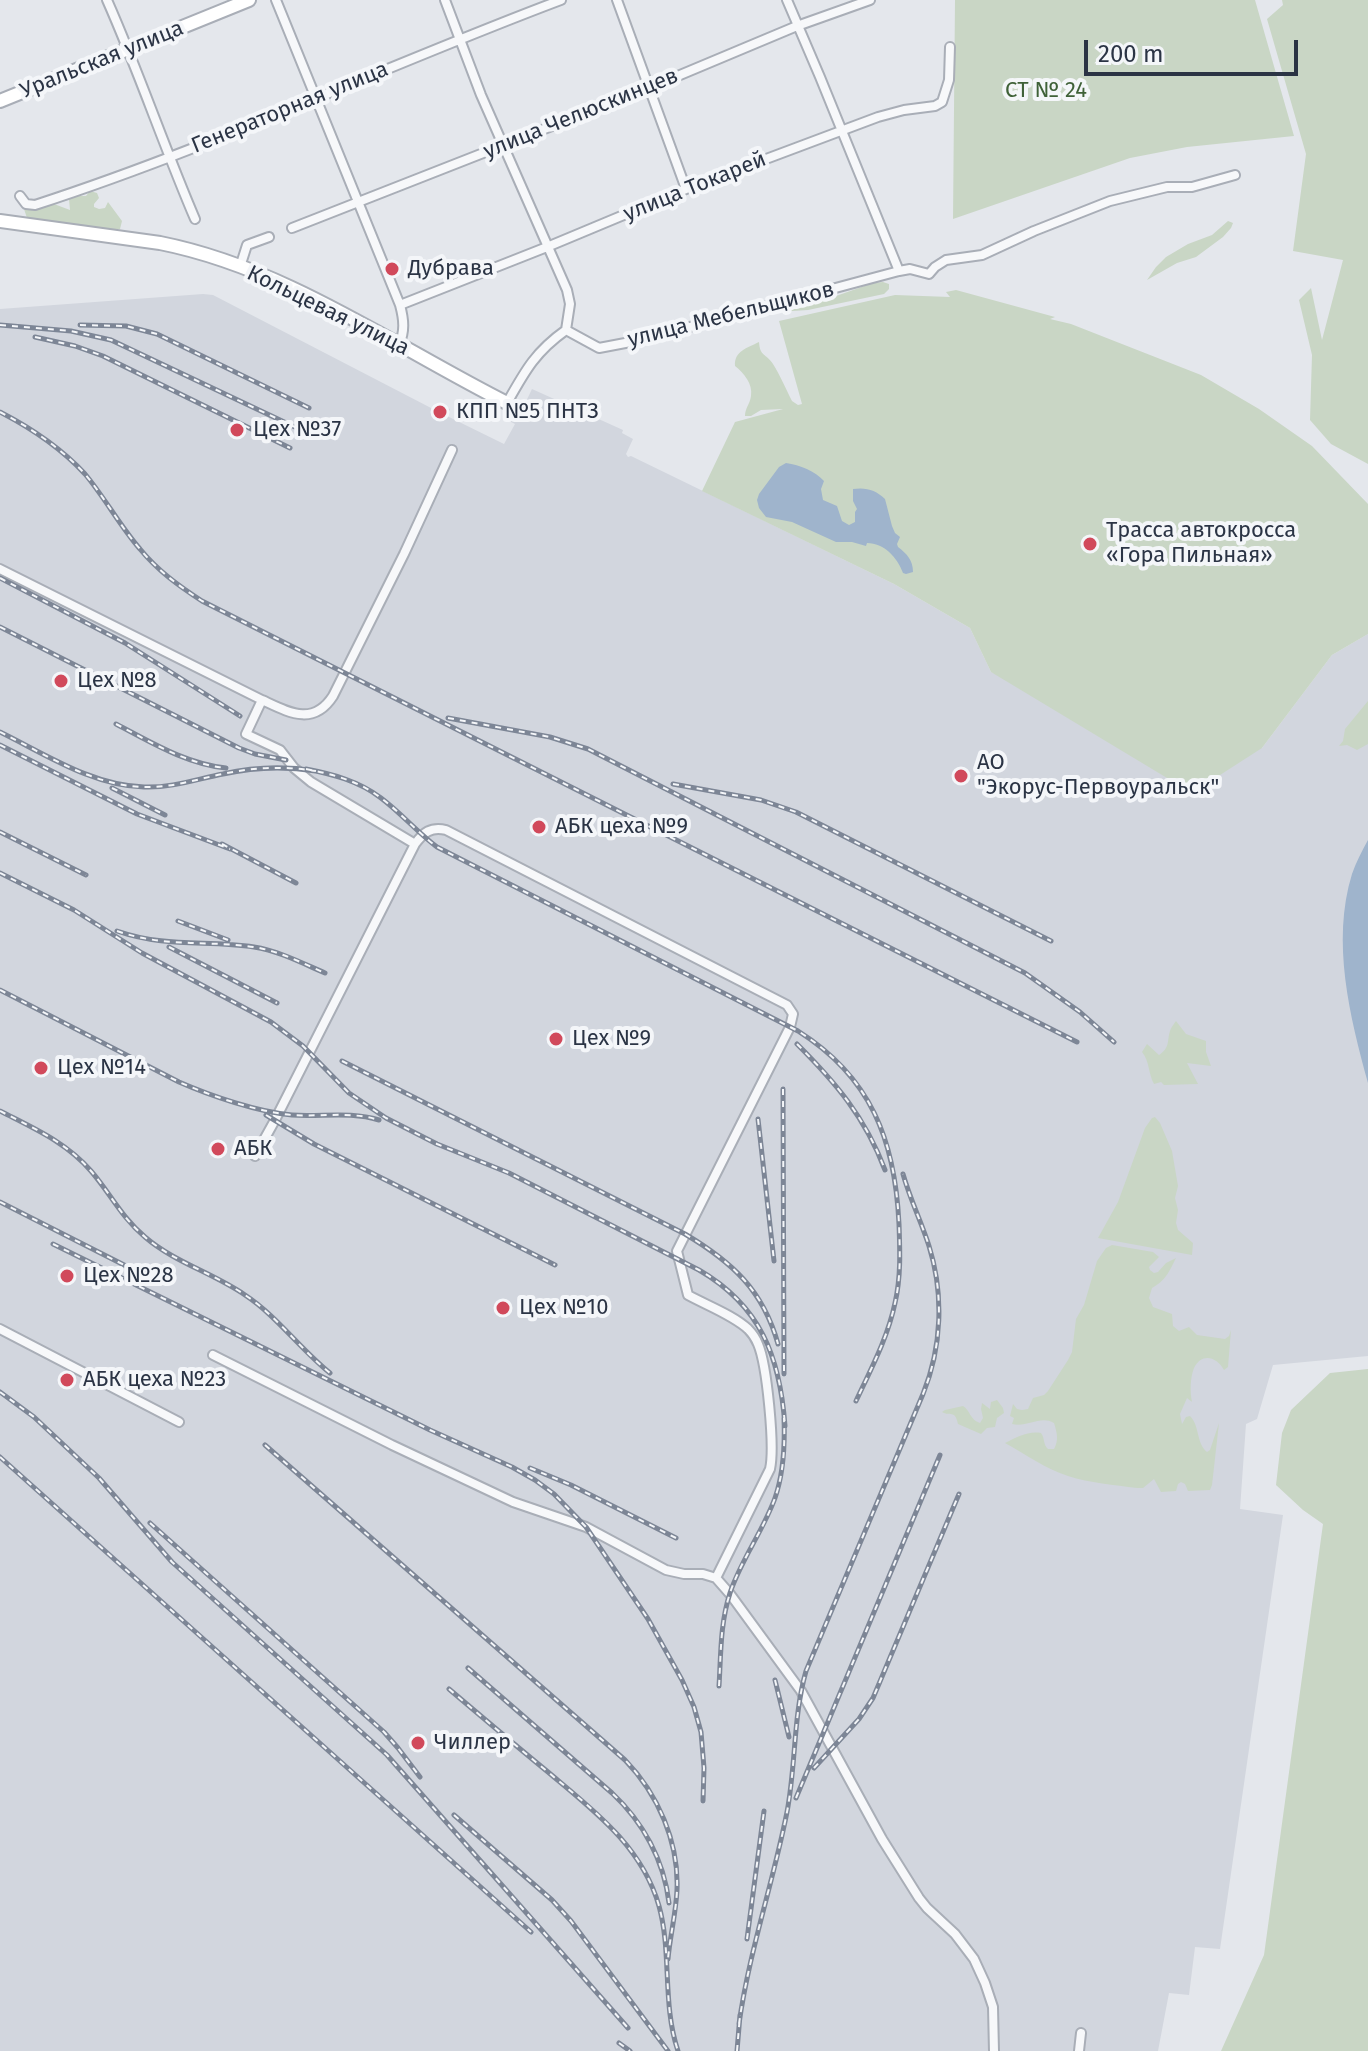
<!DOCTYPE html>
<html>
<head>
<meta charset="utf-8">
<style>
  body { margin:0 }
  #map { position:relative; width:1368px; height:2051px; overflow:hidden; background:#e4e7ec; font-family:"Fira Sans",sans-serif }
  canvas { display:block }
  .scale { position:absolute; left:1084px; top:40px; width:214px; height:36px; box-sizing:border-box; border:4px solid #2b3445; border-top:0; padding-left:10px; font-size:24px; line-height:28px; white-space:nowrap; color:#2b3445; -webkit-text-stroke:6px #f4f6f9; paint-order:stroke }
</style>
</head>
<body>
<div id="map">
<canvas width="1368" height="2051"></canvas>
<div class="scale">200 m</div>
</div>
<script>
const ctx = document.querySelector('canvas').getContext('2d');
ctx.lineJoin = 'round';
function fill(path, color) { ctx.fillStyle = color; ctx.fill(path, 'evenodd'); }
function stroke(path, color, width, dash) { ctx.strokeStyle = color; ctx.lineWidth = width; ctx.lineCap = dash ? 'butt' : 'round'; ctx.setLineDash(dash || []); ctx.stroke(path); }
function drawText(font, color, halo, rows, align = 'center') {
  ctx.font = font + ' "Fira Sans",sans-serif'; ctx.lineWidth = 8; ctx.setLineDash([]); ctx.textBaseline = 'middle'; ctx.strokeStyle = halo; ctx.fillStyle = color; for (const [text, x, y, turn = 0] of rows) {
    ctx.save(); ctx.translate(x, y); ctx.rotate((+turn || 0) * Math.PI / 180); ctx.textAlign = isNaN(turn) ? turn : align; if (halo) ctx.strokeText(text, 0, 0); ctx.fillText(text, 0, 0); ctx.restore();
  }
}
fill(new Path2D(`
  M203 294 213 295 433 409 436 403 450 409 447 416 504 444 515 424 509 421 513 413 519 416 532 389 623 430 622 433 633 439 626 454 628 457 631 456 894 584 970 628 991 672 1262 748 1332 655 1368 634V1356L1273 1365 1257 1419 1246 1424 1240 1509 1283 1515 1220 1949 1195 1947 1189 1995 1169 1993 1158 2051H0V309Z`), '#d2d6de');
fill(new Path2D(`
  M955 0H1255L1294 136 1187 147 1130 158 953 219Z
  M1282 0H1368V464L1331 444 1310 420 1312 355 1299 300 1311 288 1322 340 1343 260 1293 251 1306 154 1267 19 1283 5Z
  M90 191 97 193 99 198 94 204V207L99 209 105 208 108 202 122 221 120 229 115 230 27 218 24 209 31 203 54 204 70 210 69 199 72 196H86Z
  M1228 221 1233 223 1231 228 1223 237 1196 257 1177 263 1147 280 1156 267 1166 257 1188 244 1212 235Z
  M883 282 889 284V289L884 294 808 310 777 312 752 317 786 305 819 302 873 283Z
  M956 290 1055 317 1050 319 1071 324 1201 375 1259 409 1312 446 1368 504V634L1332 655 1262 748 1192 793 991 672 970 628 894 584 702 491 735 422 783 409 761 410 751 416H745C745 408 750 404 751 396 753 384 744 373 735 366 734 351 747 348 759 342 760 357 766 353 773 364 780 375 786 389 792 401L798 405 802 404 779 321 895 295 950 297 946 292Z
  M1368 701V744L1357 750 1347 745 1339 746 1343 741 1345 729Z
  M1176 1021 1186 1034 1206 1041V1052L1211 1066 1187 1063 1198 1084 1164 1085 1161 1082 1154 1084C1148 1073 1150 1062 1142 1052L1147 1044 1159 1055C1170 1048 1167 1041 1170 1031 1171 1027 1174 1024 1176 1021Z
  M1155 1117 1160 1123 1172 1151 1178 1186 1175 1198 1178 1210 1176 1223 1178 1230 1193 1243 1192 1255 1098 1238 1118 1202 1145 1128 1152 1118Z
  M1112 1245 1153 1252 1159 1257 1149 1267 1150 1270 1154 1273 1158 1272 1166 1263 1176 1258C1169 1272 1166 1280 1152 1288L1149 1298 1153 1307 1172 1314 1173 1326 1179 1331 1189 1327 1197 1335 1225 1339 1229 1336 1231 1330 1228 1367 1224 1370C1217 1357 1202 1352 1194 1368 1190 1378 1190 1392 1192 1402L1187 1398 1180 1414 1182 1424 1186 1417 1190 1416C1200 1426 1196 1443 1207 1452L1210 1450 1219 1423 1212 1485 1210 1490 1188 1491 1185 1484 1181 1482 1178 1484 1176 1491 1161 1492 1154 1479 1143 1488H1137C1114 1485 1090 1483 1068 1476 1046 1469 1025 1454 1005 1443 1018 1437 1027 1431 1041 1433 1045 1438 1043 1445 1048 1449H1054C1059 1440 1057 1433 1054 1423 1040 1415 1027 1428 1012 1424L1014 1418 1010 1416 1013 1404 1017 1409 1022 1410 1028 1409 1033 1398 1044 1395 1048 1391 1068 1360 1072 1352 1076 1319 1084 1305 1097 1261 1106 1248Z
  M1368 1369V2051H1221L1264 1955 1323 1524 1303 1510 1276 1485 1282 1433 1291 1410 1330 1373Z
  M997 1400 1003 1408 1004 1413 997 1418 995 1427 987 1428 981 1434 958 1424C955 1409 950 1417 942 1412L945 1410 963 1406C970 1410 970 1420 980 1423L983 1418 981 1409 982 1403 990 1409 991 1402Z`), '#c9d6c5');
fill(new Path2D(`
  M786 463C800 465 815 471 824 481L821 489 823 500 837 506 842 521 849 525 855 522V512L857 509 853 501V489C866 487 876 490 885 499L892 526 895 533 900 537 897 544 898 547C907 554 913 560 913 572L906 574 903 573C897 557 884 543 867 543L866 546 852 542H836L792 522 766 517 759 508 757 500 759 494 779 467Z
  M1368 840V1083C1350 1017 1331 942 1352 874 1356 862 1362 851 1368 840Z`), '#9fb4cc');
const street = new Path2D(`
  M107 0C139 72 164 147 195 219
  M276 0 400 305C404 320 405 331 399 345
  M445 0 481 95 567 290 570 304 566 330
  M617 0 686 189
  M787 0 820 77 899 271
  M20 196 26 204 35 205C214 147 385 66 561 0
  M292 228 649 88 797 26 870 0
  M240 267 247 245 269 237
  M400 305 547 247 686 189 878 117 904 110 935 106 942 102 949 80 950 47
  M566 330 599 348 641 340 899 271 910 269 929 274 935 267 946 260 982 255 1034 231 1110 201 1167 187H1192L1235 175
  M507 403C525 371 535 352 566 330
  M0 569 262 700C288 712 313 727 333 696L404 554 452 450
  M262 700 246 734 280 750 294 768 311 782 415 844
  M255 1156 275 1120 415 844C423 833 431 826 446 830L787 1005 793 1014 790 1027 677 1251 688 1295C706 1305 733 1315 748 1329 752 1333 756 1339 758 1344 767 1365 775 1447 770 1469L716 1578
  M0 1329 179 1422
  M213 1355 392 1445 513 1502 586 1527 666 1570 684 1574H703L716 1578 730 1594 801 1691 882 1839 919 1898 927 1908 955 1934 974 1959 985 1983 993 2007 994 2051
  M1079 2051 1081 2033`);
const secondary = new Path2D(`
  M0 101 249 0
  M0 221 160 243C286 268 394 346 507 403`);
stroke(street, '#a9aeb7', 12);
stroke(secondary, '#a9aeb7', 16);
stroke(street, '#f7f8fa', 8);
stroke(secondary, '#fff', 12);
const rail = new Path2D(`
  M0 325 71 331 111 340 299 429
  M80 325 126 326 157 334 309 408
  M35 337 75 346 103 356 290 448
  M0 412C31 428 61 448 85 474 105 498 120 526 140 549 158 571 179 586 202 601L1077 1042
  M0 578 125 643 240 716
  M0 627 239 748 255 754 286 760
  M448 718 550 737 588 749 1025 973 1080 1012 1114 1042
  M116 724C151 742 186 764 226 768
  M0 732C45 754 93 786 144 787 172 788 197 779 223 774 254 767 285 766 316 771
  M0 745 137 814 230 849
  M306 769C332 774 359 781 381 798 401 813 417 832 437 847L798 1031C871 1077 895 1140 899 1224 900 1251 901 1277 895 1303 888 1337 871 1369 856 1401
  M673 784 761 800 796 812 1051 941
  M112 788 165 815
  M0 832 86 875
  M222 844 296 883
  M0 873 74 910 142 953 271 1022 303 1046 349 1093 386 1118 437 1144 509 1173 699 1270C761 1306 780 1357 785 1426
  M178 921 228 940
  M117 931C166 948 206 940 254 947 279 951 302 963 325 973
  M169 947 277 1003
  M0 990 179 1082C211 1096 258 1112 292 1115 322 1117 350 1111 379 1120
  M797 1044C836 1083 865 1117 885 1170
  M342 1061 685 1234C732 1262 763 1290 778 1344
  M783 1089 784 1374
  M0 1111C33 1128 66 1142 91 1171 110 1193 122 1218 145 1237 174 1262 213 1273 245 1295 277 1316 300 1349 330 1373
  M266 1115 314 1144 555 1265
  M758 1119 774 1261
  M0 1202 130 1268
  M53 1244 430 1430 512 1467 535 1480 554 1494 586 1527 648 1619 682 1680 694 1707 701 1732 704 1768 703 1801
  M0 1392 34 1417 99 1478 172 1562 387 1755 628 2028
  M265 1445 625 1760C658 1794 679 1842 677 1890 676 1913 670 1936 668 1959
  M0 1457 531 1932
  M530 1468 571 1485 676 1538
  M150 1523 384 1732 398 1748 420 1777
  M468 1668 612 1793C643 1822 664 1860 669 1903
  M775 1680 789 1737
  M719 1686C721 1654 720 1624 730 1593 741 1560 763 1531 775 1498 784 1472 785 1445 784 1418
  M449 1689C482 1717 515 1745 548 1772 593 1810 642 1846 659 1906 672 1953 662 2004 678 2051
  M814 1768 859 1719 873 1698 959 1494
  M796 1798 940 1455
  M454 1815 552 1900 571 1921 668 2051
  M747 1939 764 1811
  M739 2024C749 1952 773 1883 787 1812 796 1765 793 1717 806 1671L923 1394C942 1347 944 1294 929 1246 921 1221 910 1199 903 1174
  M619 2043 630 2051
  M737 2051 740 2015`);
stroke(rail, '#7d8696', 5);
stroke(rail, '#f4f6f9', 2, [6]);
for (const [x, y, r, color] of [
  [392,269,8,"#d1495b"],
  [440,412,8,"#d1495b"],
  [237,430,8,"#d1495b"],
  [1090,544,8,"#d1495b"],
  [61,681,8,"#d1495b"],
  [961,776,8,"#d1495b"],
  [539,827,8,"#d1495b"],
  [556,1039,8,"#d1495b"],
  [41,1068,8,"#d1495b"],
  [218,1149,8,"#d1495b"],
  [67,1276,8,"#d1495b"],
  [503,1308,8,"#d1495b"],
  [67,1380,8,"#d1495b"],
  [418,1743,8,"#d1495b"]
]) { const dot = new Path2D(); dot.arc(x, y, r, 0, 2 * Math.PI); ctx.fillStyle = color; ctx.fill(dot); stroke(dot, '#f4f6f9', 3); }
drawText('22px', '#2b3445', '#f4f6f9', [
  ["Уральская улица",102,60,-22],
  ["Генераторная улица",290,108,-22],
  ["улица Челюскинцев",581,114,-22],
  ["улица Токарей",695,187,-22],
  ["Кольцевая улица",328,311,26],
  ["улица Мебельщиков",731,315,-14]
]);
drawText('22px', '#3f6138', '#f4f6f9', [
  ["СТ № 24",1046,91]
]);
drawText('22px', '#2b3445', '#f4f6f9', [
  ["Дубрава",408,269],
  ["КПП №5 ПНТЗ",456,412],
  ["Цех №37",253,430],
  ["Трасса автокросса",1106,531],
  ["«Гора Пильная»",1106,556],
  ["Цех №8",77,681],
  ["АО",977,763],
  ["\"Экорус-Первоуральск\"",977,788],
  ["АБК цеха №9",555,827],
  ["Цех №9",572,1039],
  ["Цех №14",57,1068],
  ["АБК",234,1149],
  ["Цех №28",83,1276],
  ["Цех №10",519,1308],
  ["АБК цеха №23",83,1380],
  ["Чиллер",434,1743]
], 'left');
</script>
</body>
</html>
